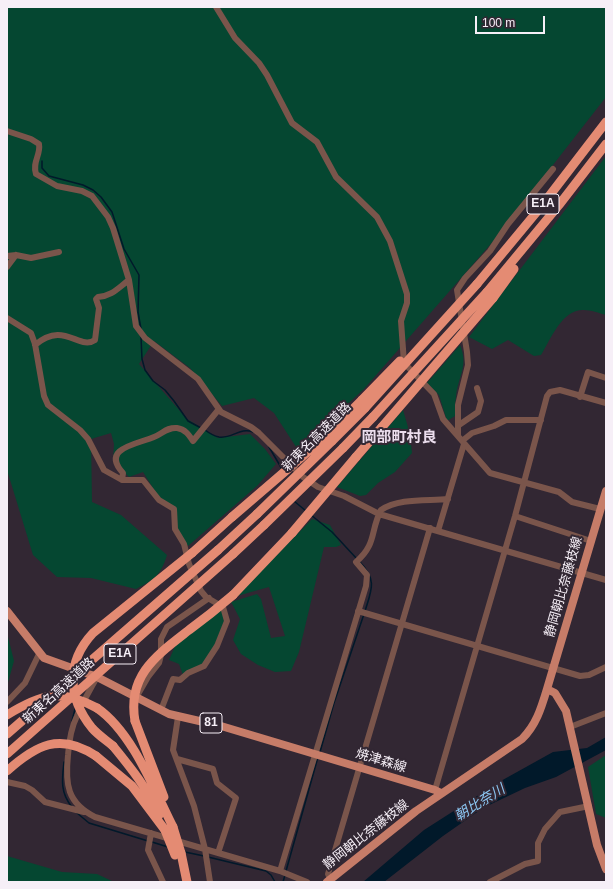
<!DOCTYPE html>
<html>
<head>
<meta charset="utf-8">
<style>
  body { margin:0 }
  #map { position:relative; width:613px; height:889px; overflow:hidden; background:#322733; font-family:Helvetica,sans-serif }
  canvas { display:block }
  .frame { position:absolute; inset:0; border:8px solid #f6eff7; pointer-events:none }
  .scale { position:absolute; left:475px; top:16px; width:70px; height:18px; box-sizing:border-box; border:2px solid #f6eff7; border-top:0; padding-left:5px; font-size:12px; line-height:14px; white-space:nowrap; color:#f6eff7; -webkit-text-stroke:3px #322733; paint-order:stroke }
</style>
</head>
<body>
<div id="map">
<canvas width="613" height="889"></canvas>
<div class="frame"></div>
<div class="scale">100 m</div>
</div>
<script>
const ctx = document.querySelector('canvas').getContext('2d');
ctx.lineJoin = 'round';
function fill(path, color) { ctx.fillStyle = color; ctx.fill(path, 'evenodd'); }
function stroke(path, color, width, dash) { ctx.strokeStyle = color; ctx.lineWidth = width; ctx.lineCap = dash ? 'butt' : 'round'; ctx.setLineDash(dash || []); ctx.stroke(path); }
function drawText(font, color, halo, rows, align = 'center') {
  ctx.font = font + ' Helvetica,"Noto Sans JP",sans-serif'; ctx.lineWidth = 4; ctx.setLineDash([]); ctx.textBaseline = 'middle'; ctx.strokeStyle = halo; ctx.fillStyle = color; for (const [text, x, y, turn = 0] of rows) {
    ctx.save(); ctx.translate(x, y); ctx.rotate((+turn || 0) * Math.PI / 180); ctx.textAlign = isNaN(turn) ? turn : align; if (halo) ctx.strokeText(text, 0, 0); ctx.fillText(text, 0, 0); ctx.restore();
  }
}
fill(new Path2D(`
  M7 7H606V97L496 238 364 389 298 450 274 413 254 398 222 406 190 368 154 341 139 364 187 419 218 438 250 434 265 449 276 464 257 486 188 546 177 529 176 509 158 496 143 472 129 477 113 461 114 444 111 433 91 439 92 502 121 515 167 555C161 575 154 580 136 589L91 578 57 577 33 555 7 470Z
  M606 156V315C599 313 591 310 584 310 562 309 551 339 541 355L534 356 508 340 492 349 469 337Z
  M460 345C469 366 458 376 456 397 455 403 455 409 455 416L447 421 439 395 427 383Z
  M403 410 410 434 412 453 395 472 378 483 366 495 360 496 337 487Z
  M312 519 330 525 341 545 336 547H324L299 652 291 671 275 672 258 665 241 654 233 640 240 619 231 602 257 594 261 599 271 638 285 636 269 587 237 596Z
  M222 608 224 622 214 647 201 667 183 675 179 664 169 660 176 644Z
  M7 633 14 661 7 686Z
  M606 755V818L596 814 588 767Z
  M7 856 62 872 97 874 114 882H7Z`), '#054731');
fill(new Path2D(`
  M606 737V750L556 777 525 788 483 808 443 836 384 882H363L424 830 499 782 553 752 587 748Z`), '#01192a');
stroke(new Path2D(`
  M42 161V168L49 176 83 185 93 190 101 197 112 212 124 249 139 275 138 312 141 329
  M141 337 142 359 145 370 153 381 165 390 174 401 188 421 201 428
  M205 430C209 433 214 436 219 437 232 439 240 427 253 432
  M269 447 282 469
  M294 501 306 511
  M311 515 332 532 357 559
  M360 562C377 580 372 589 365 611
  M72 721 75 709
  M320 752 334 703 364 614
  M64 762C62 779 60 793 72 807
  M77 813 89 823 148 841
  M152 842 168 847
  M185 852 204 856
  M208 857 266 871 271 875 275 882
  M286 871 318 757
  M283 882 285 875`), '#01192a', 1.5);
stroke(new Path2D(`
  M216 7 235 38 259 63 267 75 292 123 317 142 336 177 377 217 390 241 407 294V303L401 321 404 363 434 394 443 419 490 473 559 492 572 502 600 509
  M7 131 31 139 39 144C41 155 32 162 36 174L57 186 82 191 92 196 108 217 113 228 129 280 136 326 145 338 198 379 221 412 251 427 259 433 303 477 318 487 344 496 379 514 606 580
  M7 256 16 255 31 258 59 252
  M7 267 16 255
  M7 318 31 333 35 344 44 396 48 405 80 430 88 439 104 470 122 480H143L159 500 174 509 175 529 184 544 189 564 201 591 206 597 223 607 227 621 217 646 204 666 188 673 180 680 173 679 161 710
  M35 345C64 320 79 351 95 340L99 308 96 299 98 297C112 296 118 288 129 280
  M580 397 588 372 606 378
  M459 425 478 412 481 401 477 388
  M458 436V405L468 365 467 352 457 290 465 278 490 251 508 224 553 169
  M462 441 472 433 494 426 506 420H541
  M122 480 123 473C100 448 138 444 154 437 162 434 167 427 177 428 185 429 189 435 193 441L219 409
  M515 516 591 541
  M438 531 464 444
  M358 611 580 676 589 675 606 667
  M97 677C90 690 82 703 77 716 71 728 69 741 68 755 65 784 67 803 95 817L280 871 307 882
  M137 696 148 677 159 663 161 655V639L167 627 209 598
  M7 702 25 683 39 654
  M178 717 173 750 194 806 205 849 210 882
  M570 727 606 713
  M177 759 213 769 217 783 236 798 218 853
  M7 782 25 786 32 790 45 802 84 812
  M435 790 515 516 547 396 550 392 560 390 606 403
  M151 833 148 850 163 882
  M280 871 366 586 367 575 356 562C377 544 370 531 381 510 399 498 426 501 448 499
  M330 879 328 874 430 528
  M490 882 525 864 538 861V843L545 829 560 812 589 806`), '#7a554b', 6);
stroke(new Path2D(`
  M7 611 44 658 97 677 169 714 221 726 435 790 441 793
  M547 689 555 693 566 711 597 845 606 869
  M327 882 416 811 522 739C536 725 541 709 547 689L606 491`), '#c67c68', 8);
stroke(new Path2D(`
  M477 284 540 208 606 122
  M487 292 559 205 606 144
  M493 298 514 269
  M325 437 362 400
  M332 441 365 408
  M343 448 373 417
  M356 457 382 427
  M218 550 257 514
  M192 553 232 517
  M233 554 264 525
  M233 595 292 533
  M97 708C132 732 154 789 173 827
  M135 721 164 797
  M113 746C131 768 148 789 159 815
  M96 756 132 786 165 830
  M181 853 187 882`), '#e48b73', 9);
stroke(new Path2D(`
  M362 400 400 361
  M365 408 477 284
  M373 417 487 292
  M382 427 493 298
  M257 514 332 441
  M232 517 325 437
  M264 525 343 448
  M292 533 356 457
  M7 715C41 694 60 688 97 708
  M135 721C127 675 157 655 189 630 204 619 219 607 233 595
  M7 734 218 550
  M113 746C106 740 98 735 92 728 67 697 66 662 93 633L192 553
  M7 754 233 554
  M7 771C36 745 60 732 96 756
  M173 827 181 853
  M165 830 175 855`), '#e48b73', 9);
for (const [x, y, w] of [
  [543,204,32],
  [120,654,32],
  [211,723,22]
]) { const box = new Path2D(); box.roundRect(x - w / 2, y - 10, w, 20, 3); ctx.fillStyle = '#322733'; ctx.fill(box); stroke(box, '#f6eff7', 1); }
drawText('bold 12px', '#f6eff7', null, [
  ["E1A",543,204],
  ["E1A",120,654],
  ["81",211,723]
]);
drawText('13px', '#f6eff7', '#322733', [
  ["新東名高速道路",317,437,-45],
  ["静岡朝比奈藤枝線",564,587,-74],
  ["新東名高速道路",59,691,-42],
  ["焼津森線",381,761,17],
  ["静岡朝比奈藤枝線",366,835,-38]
]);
drawText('italic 14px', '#8dc8f4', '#322733', [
  ["朝比奈川",480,803,-32]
]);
drawText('bold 15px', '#ecdeee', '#322733', [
  ["岡部町村良",399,438]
]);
</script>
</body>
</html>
